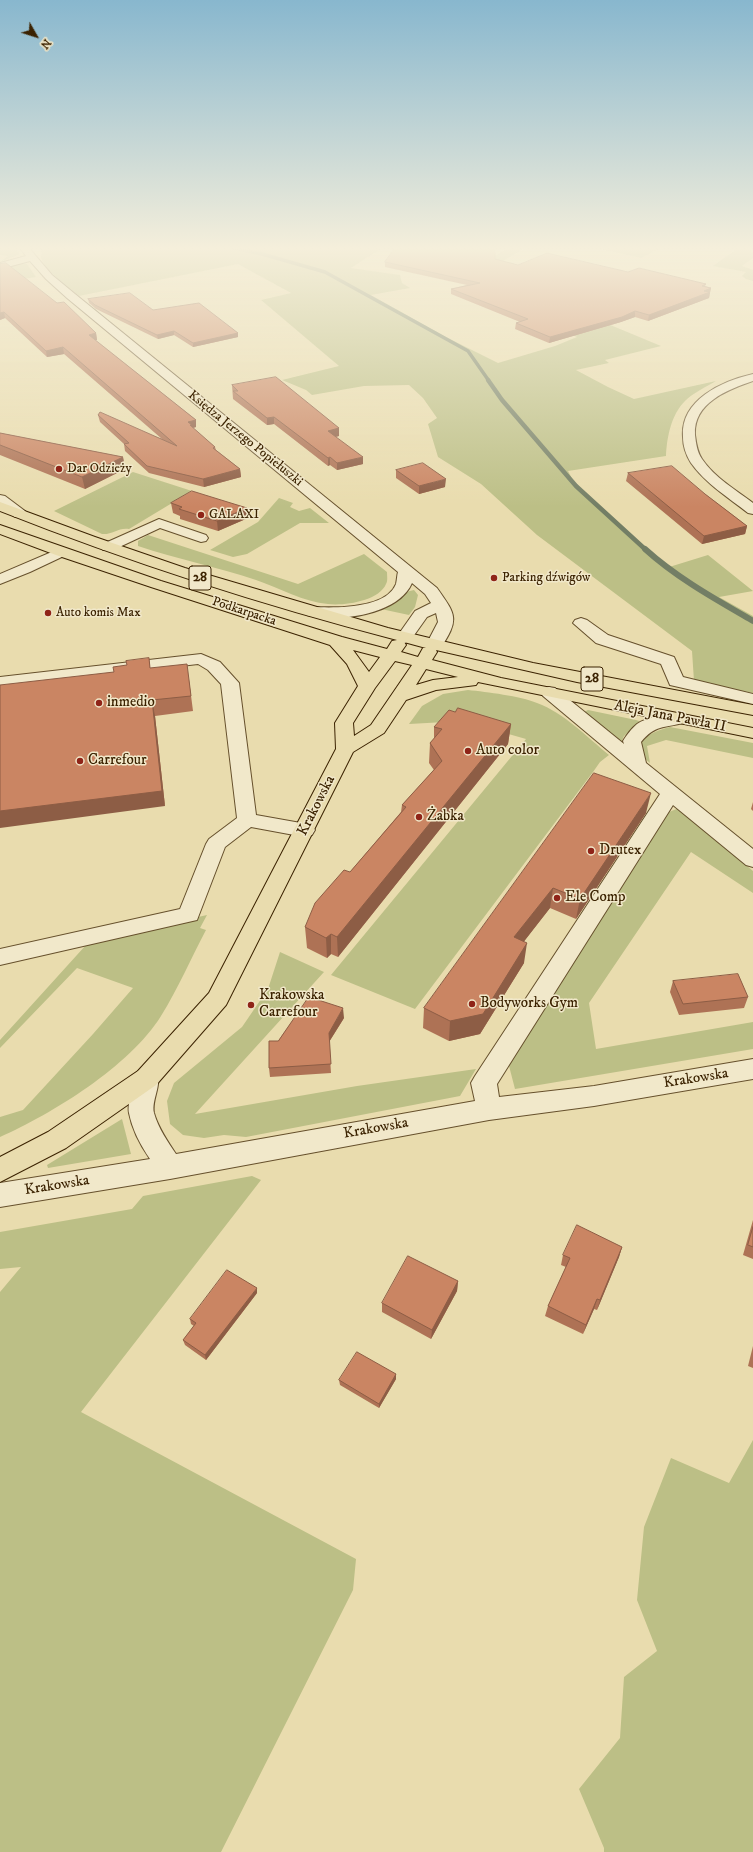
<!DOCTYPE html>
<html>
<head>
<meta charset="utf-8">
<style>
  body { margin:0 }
  #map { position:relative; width:753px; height:1852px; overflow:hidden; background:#e9dcae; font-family:"IM FELL DW Pica",serif }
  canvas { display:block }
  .north { position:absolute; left:16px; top:16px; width:40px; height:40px; -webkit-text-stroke:3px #f1e8ca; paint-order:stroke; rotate:129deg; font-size:11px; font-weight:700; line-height:16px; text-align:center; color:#3b2201 }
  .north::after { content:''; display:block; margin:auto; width:14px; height:18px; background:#3b2201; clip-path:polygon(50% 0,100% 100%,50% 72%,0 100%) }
</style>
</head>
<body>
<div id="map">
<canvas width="753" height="1852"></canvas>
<div class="north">N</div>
</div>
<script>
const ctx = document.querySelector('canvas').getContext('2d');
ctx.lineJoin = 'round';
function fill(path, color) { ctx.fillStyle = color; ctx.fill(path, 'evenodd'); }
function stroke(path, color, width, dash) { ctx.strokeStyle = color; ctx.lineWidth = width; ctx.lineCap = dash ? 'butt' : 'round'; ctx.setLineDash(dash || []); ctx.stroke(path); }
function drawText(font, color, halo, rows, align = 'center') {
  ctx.font = font + ' "IM FELL DW Pica",serif'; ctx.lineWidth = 3; ctx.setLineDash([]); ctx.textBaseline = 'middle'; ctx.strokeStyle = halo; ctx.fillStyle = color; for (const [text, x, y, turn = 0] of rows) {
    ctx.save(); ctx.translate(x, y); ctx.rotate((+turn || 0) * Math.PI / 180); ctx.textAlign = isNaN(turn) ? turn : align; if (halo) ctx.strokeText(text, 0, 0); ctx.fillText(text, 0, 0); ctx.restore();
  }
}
fill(new Path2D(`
  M0 248H14L20 254 0 262 8 256 0 255Z
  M41 248H382L351 268 400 275 402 283 410 288 371 295 446 337 498 363 555 346 577 337 566 332 596 319 661 346 605 360 609 363 576 370 608 387 634 399 716 381C706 387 693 393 685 401 671 415 667 437 666 456L568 471 576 486 666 568 708 555 753 591 719 597 753 616V693L694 681 692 651 537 535 481 484 438 457 428 424 437 418 423 398 409 385 364 386 312 395 306 390 282 380 339 366 261 300 291 293 238 264 79 296C70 289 42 268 41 257 41 254 42 252 41 248Z
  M508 248H525L503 261 484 269 457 273 495 256Z
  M596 248H661L641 258Z
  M738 248H748L753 253V258L742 266 753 270V281L746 279 742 276 746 272 713 266Z
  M18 263 27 264 36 277 23 279 6 268Z
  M133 472 192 491 129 529C119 527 112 535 102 534L54 511Z
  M279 498 293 503 290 507 299 511 310 508 329 523H300L247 554 233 557 210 550 258 522Z
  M148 535 298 584 364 554 387 572C387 576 388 581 386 584 379 601 344 606 328 604 304 602 279 588 256 580 217 567 177 559 138 546V541Z
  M414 590 418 595 415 607 409 615 381 609 396 603 406 592Z
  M468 690C487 692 520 696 537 703 564 713 587 737 609 755L600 762 593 772 415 1009 331 975 526 739 463 721 409 724 422 706 443 694Z
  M588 710 636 720 639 721V723L624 736 621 743 618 742 584 712Z
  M670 727 753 743V758L666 740 647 746 650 763C625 744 650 732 670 727Z
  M679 808 753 871V893L691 852 589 1003 596 1049 753 1022V1049L515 1089 508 1062 664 814Z
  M207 915 200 928 206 930C191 958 178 989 161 1016 130 1066 52 1114 0 1137V1117L23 1110 93 1034 133 988 77 968 0 1048V1040L86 945 110 937Z
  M280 952 324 972 195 1114 357 1086 476 1069 460 1096 246 1137 224 1135 204 1138 183 1135 170 1124 167 1101 174 1083 242 1027 268 989Z
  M122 1119 131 1154 48 1168 47 1165Z
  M252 1176 261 1180 81 1412 356 1559 353 1590 221 1852H0V1292L21 1267 0 1269V1232L132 1209 143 1196Z
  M753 1440V1852H604V1848L579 1789 620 1738 624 1677 657 1651 637 1600 644 1527 671 1458 729 1483Z`), '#bcbf86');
stroke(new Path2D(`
  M234 248 262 254 325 272 468 351 489 381`), '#737e65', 3.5);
stroke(new Path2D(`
  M488 380 502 400 576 486 646 550`), '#737e65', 4.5);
stroke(new Path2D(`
  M645 549C677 578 715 599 753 621`), '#737e65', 6);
const minor = new Path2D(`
  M20 248H29L52 275 75 294 437 588C456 615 460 619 440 649L434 650 428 649 426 645 438 622 436 613 427 617 410 641 404 643 398 641 396 638 415 611 431 603 425 594 412 583C398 615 338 623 307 615L305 612 307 609 313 607C335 608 386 609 396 584 397 580 397 575 398 572L67 298 46 279 30 261 0 269V263L26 256Z
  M753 374V381C727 390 693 403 695 435 696 443 697 452 702 459 714 477 736 490 753 503V514L748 513C729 498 705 483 691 463 686 455 683 446 683 437 680 400 722 381 753 374Z
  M0 495 5 496 25 511 27 514 25 517H15L0 506Z
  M159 519 206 535 208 538 206 541 201 542 160 528 113 550H103L101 547 103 544Z
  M61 548 66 549 68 552 66 555 30 572 0 584V574Z
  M581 618 587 620 608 635 674 657 683 677 753 694V704L670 685 661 664 596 643 573 623 575 620Z
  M201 654 220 662 239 683 256 815 312 825 315 830 312 835 305 837 251 827 225 847 197 920 0 965V949L180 909 206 844 209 839 237 818 221 684 208 670 198 664 0 687V677Z
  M549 687 555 688 624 744 623 741C626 736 632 728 637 724 648 717 671 712 683 715L686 719 683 723C664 728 655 725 641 742L646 763 753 849V867L746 865 673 805 497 1084 499 1097 594 1086 753 1059V1079L594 1106 489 1120 170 1179 0 1207V1183L150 1159C141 1146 132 1129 129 1113 127 1104 134 1079 138 1071L147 1068 156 1071C163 1085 151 1099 154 1113 158 1128 168 1142 176 1154L475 1101 471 1083 475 1076 660 794 543 696 540 692 543 688Z`);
const major = new Path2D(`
  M0 502 95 537 185 568 388 628 533 663 753 705V715L577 682 436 650 437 652 432 660 501 678 753 728V738L478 682 476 685 436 690 406 700 384 733 353 752 226 1005 156 1085 66 1148 0 1182V1157L48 1132 138 1071 209 993 336 749 335 723 358 686 347 664 330 645 151 587 56 555 0 534V525L161 581 342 637 387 649 392 641 397 640C262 605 129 562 0 511ZM404 642 426 648H423L418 657 401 652 406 645ZM353 650 380 657 369 672ZM395 661 412 665 371 725 354 736 353 723 375 688ZM426 669 458 677 433 680 416 685Z`);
stroke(minor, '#66502c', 2);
stroke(major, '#3b2201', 2);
fill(minor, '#f1e8ca');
fill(major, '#e9dcae');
fill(new Path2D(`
  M495 259 518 265 628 272 706 284 705 286 711 288 710 292 709 298 648 321 635 317 621 322 549 343 515 329 516 323 520 322 451 294V289L467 285 385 267V262Z
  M0 264 96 333 97 340H95L196 420V427L193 428 215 447 216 450 240 469 241 477 204 487 149 473 125 451 124 444 100 422 98 415 162 439 64 354 47 357 5 318 0 320Z
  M88 299 238 333V337L193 347 174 335 158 339 96 309 89 303Z
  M232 385 339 428V436L336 437 363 464 337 470 330 465 328 466 274 424 267 425 233 399Z
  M0 433 123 457 125 469 85 489 0 455Z
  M396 470 445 487 419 494 396 478Z
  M628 473 705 494 747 526 745 534 702 544 626 481Z
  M171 503 247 508 248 518 218 531 180 519V516L173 513Z
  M149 658 150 668 189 680 193 711 155 716 165 806 114 672Z
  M455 712 511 724 508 744 338 957 331 954 327 958 307 948 305 927 350 872 401 812 402 805 434 770 429 763 430 743 434 739V727Z
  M594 773 646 813 576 919 550 908 524 941V963L480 1034 449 1041 423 1028 424 1008Z
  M753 802V811L751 809Z
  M673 981 748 997 744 1008 679 1015 670 992Z
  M344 1018 329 1042 331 1073 270 1077 269 1068 278 1041Z
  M753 1220V1259L743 1255Z
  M622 1247 619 1257 597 1310 594 1309 583 1334 545 1316 548 1306 566 1267 561 1265 563 1255Z
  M458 1281 457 1291 431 1339 382 1312V1303Z
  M257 1293 206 1360 185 1345 183 1340 194 1326 191 1324 190 1319Z
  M753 1346V1368L748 1366Z
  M396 1374V1379L379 1408 340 1385 339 1380Z`), '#ae7255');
fill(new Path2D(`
  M711 288 709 298 648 321 649 315Z
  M635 311V317L621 322 549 343 550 337Z
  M4 312 5 318 0 320V313Z
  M174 331V335L158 339 157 335Z
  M96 333 97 340 90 341 89 335Z
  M238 333V337L193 347V343Z
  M63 347 64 354 47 357 46 351Z
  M274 417V424L267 425V418Z
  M196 420V427L192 428 188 422Z
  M339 428V436L328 438V431Z
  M123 457 125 469 85 489 82 477Z
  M330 457V465L328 466V458Z
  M363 457V464L337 470V463Z
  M240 469 241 477 204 487 203 479Z
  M446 479 445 487 419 494V486Z
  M247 508 248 518 218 531 217 521Z
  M747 526 745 534 702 544 704 536Z
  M152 700 155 716 165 806 0 828V811Z
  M511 724 508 744 338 957 337 937Z
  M651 793 646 813 576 919 580 899Z
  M553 888 550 908 512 957 514 937Z
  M331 934V954L327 958 326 938Z
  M527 943 524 963 480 1034 449 1041 450 1021Z
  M343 1008 344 1018 329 1042V1033Z
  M622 1247 619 1257 597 1310 600 1300Z
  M458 1281 457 1291 431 1339 432 1330Z
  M257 1288V1293L206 1360 205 1355Z
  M597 1299 594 1309 583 1334 586 1325Z
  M396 1374V1379L379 1408V1404Z`), '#8d5d45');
const building = new Path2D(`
  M395 248H495V259L518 265 547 253 628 272 639 268 706 284 702 286 711 288 704 291 710 292 649 315 635 311 622 317 550 337 516 323 528 319 451 289 480 283 385 262Z
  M6 263 57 303 64 302 96 333 89 335 196 420 188 422 192 425H190L215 447 213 448 240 469 203 479 147 466 124 444 129 443 98 415 100 412 177 446 63 347 46 351 4 312 0 313V264Z
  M130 293 153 310 199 303 238 333 193 343 174 331 157 335 95 305 88 299Z
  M276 377 339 428 328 431 363 457 337 463 330 457 328 458 274 417 267 418 233 391H238L232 385Z
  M0 433 123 457 82 477 0 445Z
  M423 463 446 479 419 486 396 470Z
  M672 466 705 494 747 526 704 536 628 473Z
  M192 491 247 508 217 521 179 509 182 507 171 503Z
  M149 658 150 668 187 664 191 696 152 700 162 791 0 811V685L114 672 113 667 127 665 126 661Z
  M458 708 511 724 337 937 331 934 326 938 305 927 315 903 344 870 350 872 406 807 402 805 442 761 430 743 442 729 434 727 449 710 455 712Z
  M594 773 651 793 580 899 553 888 514 937 527 943 483 1014 450 1021 424 1008Z
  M738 974 748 997 683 1004 673 981Z
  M309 997 343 1008 329 1033 331 1064 269 1068V1041H278Z
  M577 1225 622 1247 600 1300 597 1299 586 1325 548 1306 570 1258 563 1255Z
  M753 1227V1247L748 1245Z
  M408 1256 458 1281 432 1330 382 1303Z
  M227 1270 257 1288 205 1355 183 1340 196 1323 190 1319Z
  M357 1352 396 1374 379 1404 339 1380Z`);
fill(building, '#ca8563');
stroke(building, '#8d5d45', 1);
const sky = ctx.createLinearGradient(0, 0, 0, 507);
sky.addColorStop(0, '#88b7ce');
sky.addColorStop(0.49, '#f5efdb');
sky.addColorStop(1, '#f5efdb00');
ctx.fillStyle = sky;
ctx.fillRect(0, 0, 753, 507);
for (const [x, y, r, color] of [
  [59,469,4,"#8f2418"],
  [201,515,4,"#8f2418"],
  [494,578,4,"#8f2418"],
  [48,613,4,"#8f2418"],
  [99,703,4,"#8f2418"],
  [468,751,4,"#8f2418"],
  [80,761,4,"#8f2418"],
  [419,817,4,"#8f2418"],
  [591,851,4,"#8f2418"],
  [557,898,4,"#8f2418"],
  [472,1004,4,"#8f2418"],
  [251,1005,4,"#8f2418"]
]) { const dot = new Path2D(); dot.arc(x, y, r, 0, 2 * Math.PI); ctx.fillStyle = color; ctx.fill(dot); stroke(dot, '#f1e8ca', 1.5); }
drawText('13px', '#3b2201', '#f1e8ca', [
  ["Księdza Jerzego Popiełuszki",245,439,39],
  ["Podkarpacka",244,612,18]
]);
drawText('13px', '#3b2201', '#f1e8ca', [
  ["Dar Odzieży",67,469],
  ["GALAXI",209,515],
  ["Parking dźwigów",502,578],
  ["Auto komis Max",56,613]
], 'left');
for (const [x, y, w] of [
  [200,578,22],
  [592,679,22]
]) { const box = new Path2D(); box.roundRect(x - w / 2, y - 12, w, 24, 3); ctx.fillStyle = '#f1e8ca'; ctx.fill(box); stroke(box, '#3b2201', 1); }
drawText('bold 14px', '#3b2201', null, [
  ["28",200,578],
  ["28",592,679]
]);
drawText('15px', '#3b2201', '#f1e8ca', [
  ["inmedio",107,703],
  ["Auto color",476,751],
  ["Carrefour",88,761],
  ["Żabka",427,817],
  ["Drutex",599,851],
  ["Ele Comp",565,898],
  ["Krakowska",259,996],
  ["Carrefour",259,1013],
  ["Bodyworks Gym",480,1004]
], 'left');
drawText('15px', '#3b2201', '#f1e8ca', [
  ["Aleja Jana Pawła II",670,717,11],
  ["Krakowska",317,806,-63],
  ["Krakowska",696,1079,-9],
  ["Krakowska",376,1129,-10],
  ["Krakowska",57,1186,-9]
]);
</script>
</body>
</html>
